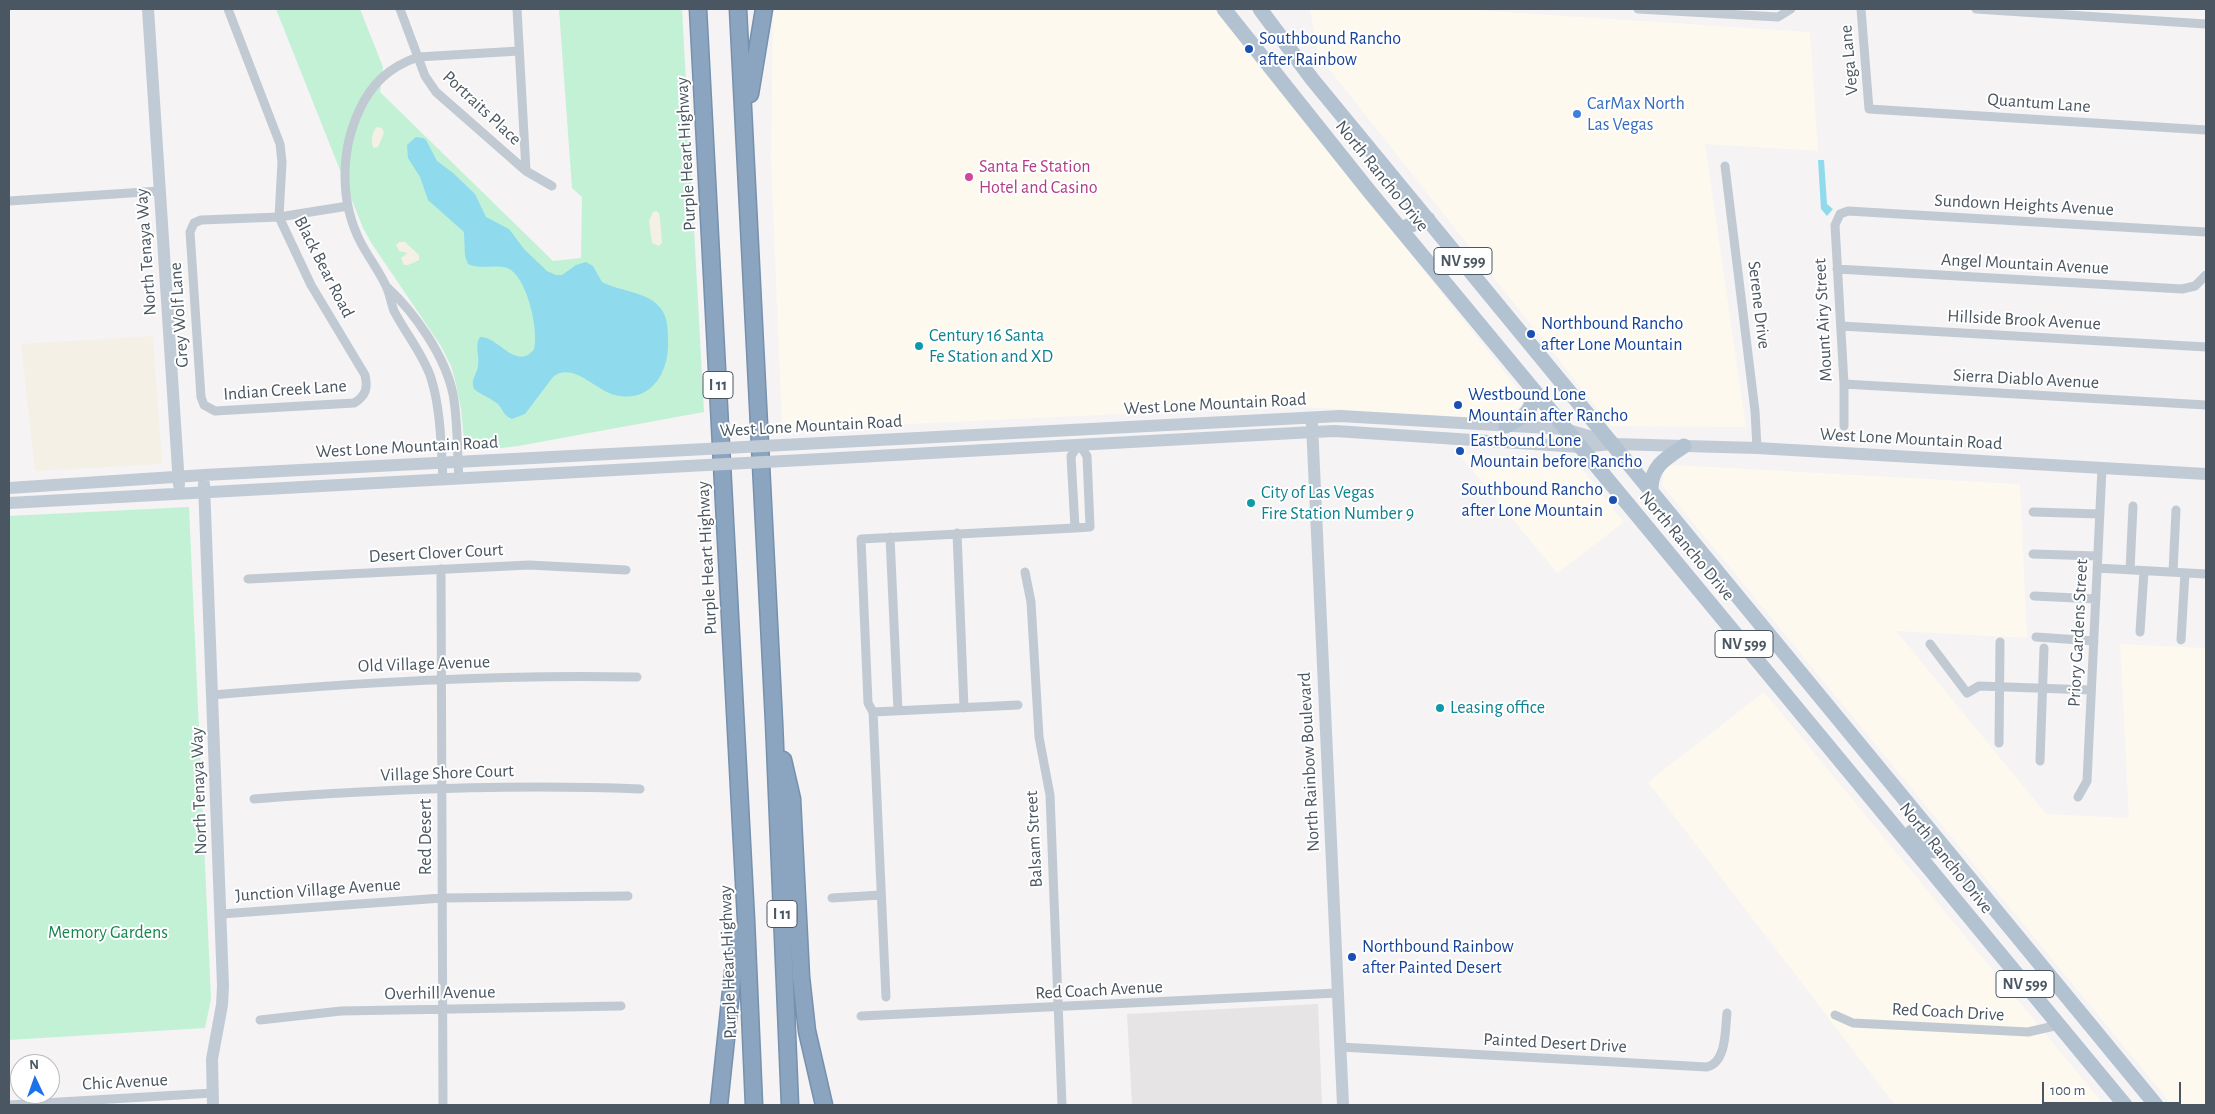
<!DOCTYPE html>
<html>
<head>
<meta charset="utf-8">
<style>
  body { margin:0 }
  #map { position:relative; width:2215px; height:1114px; overflow:hidden; background:#f5f3f3; font-family:"Alegreya Sans",sans-serif }
  canvas { display:block }
  .frame { position:absolute; inset:0; border:10px solid #4a5661; pointer-events:none }
  .north { position:absolute; left:10px; top:1054px; width:50px; height:50px; box-sizing:border-box; background:#fff; border:1px solid #b7bbc0; border-radius:50%; rotate:357deg; font-size:14px; font-weight:700; line-height:20px; text-align:center; color:#4a5661 }
  .north::after { content:''; display:block; margin:auto; width:18px; height:22px; background:#1a73e8; clip-path:polygon(50% 0,100% 100%,50% 72%,0 100%) }
  .scale { position:absolute; left:2042px; top:1082px; width:139px; height:22px; box-sizing:border-box; border:2px solid #4a5661; border-top:0; padding-left:6px; font-size:15px; line-height:18px; white-space:nowrap; color:#4a5661; -webkit-text-stroke:4px #fff; paint-order:stroke }
</style>
</head>
<body>
<div id="map">
<canvas width="2215" height="1114"></canvas>
<div class="frame"></div>
<div class="north">N</div>
<div class="scale">100 m</div>
</div>
<script>
const ctx = document.querySelector('canvas').getContext('2d');
ctx.lineJoin = 'round';
function fill(path, color) { ctx.fillStyle = color; ctx.fill(path, 'evenodd'); }
function stroke(path, color, width, dash) { ctx.strokeStyle = color; ctx.lineWidth = width; ctx.lineCap = dash ? 'butt' : 'round'; ctx.setLineDash(dash || []); ctx.stroke(path); }
function drawText(font, color, halo, rows, align = 'center') {
  ctx.font = font + ' "Alegreya Sans",sans-serif'; ctx.lineWidth = 4; ctx.setLineDash([]); ctx.textBaseline = 'middle'; ctx.strokeStyle = halo; ctx.fillStyle = color; for (const [text, x, y, turn = 0] of rows) {
    ctx.save(); ctx.translate(x, y); ctx.rotate((+turn || 0) * Math.PI / 180); ctx.textAlign = isNaN(turn) ? turn : align; if (halo) ctx.strokeText(text, 0, 0); ctx.fillText(text, 0, 0); ctx.restore();
  }
}
fill(new Path2D(`
  M773 9H1215L1526 399 1520 407 1504 420 1290 406 782 430 771 160Z
  M1310 9H1459L1810 32 1818 151 1705 144 1746 427 1611 426 1318 55Z
  M1459 454 1575 460 1624 522 1557 573Z
  M1675 465 2020 484 2027 638 1896 631 2046 814 2129 818 2120 644 2206 648V1105H2172L1662 485 1664 471 1669 466Z
  M1764 692 2104 1105H1895L1648 782Z`), '#fdf9ef');
fill(new Path2D(`
  M1318 1004 1322 1105H1132L1127 1014Z`), '#e6e4e5');
fill(new Path2D(`
  M276 9H360L383 67 380 92 553 261 581 258 582 197 572 188 559 9H682L704 412 518 446 484 450 467 447 464 440 461 409 456 384 451 366 441 346 372 244 363 228Z
  M189 507 211 999 205 1028 9 1040V516Z`), '#c3f1d5');
fill(new Path2D(`
  M377 127 382 128 384 133 378 147 374 148C370 143 372 131 377 127Z
  M656 211 659 213C661 223 661 233 662 243L659 246 652 243 649 221 653 212Z
  M399 242H405L419 255V260L408 265H404L401 258 408 253 399 251 396 245Z
  M153 336 162 464 35 471 21 344Z`), '#f5f0e5');
fill(new Path2D(`
  M416 137 423 138 426 140 437 161 453 173 475 194 486 217 509 229 524 249 547 271 556 275H562L576 265 586 262 593 266 602 282C621 292 649 291 662 310 669 321 668 336 668 347 667 377 648 403 615 395 596 391 573 361 553 377L525 414 512 419C504 416 503 410 498 404 491 398 481 395 474 389 470 380 477 374 478 366 480 356 474 345 480 337 498 336 517 372 534 349 539 331 527 275 507 268 494 264 480 270 468 264L465 256 464 232 428 200 420 177 408 158 407 145Z
  M1818 160H1824L1827 204 1833 209 1827 216 1821 209Z`), '#90daee');
const highway = new Path2D(`
  M698 9 746 920 754 1105
  M738 9 774 722 790 1105
  M750 94 764 9
  M783 760 792 799 801 977 807 1031 824 1105
  M719 1105 734 963 742 934`);
stroke(highway, '#7690ad', 19);
stroke(new Path2D(`
  M228 9 280 144 282 162 279 217 311 285 365 375C368 388 366 396 354 403L215 411 204 405 201 397 190 232 194 223 201 220 279 217 348 206
  M400 9 425 76 436 92 526 171 552 186
  M517 9 526 171
  M1638 9 1778 17 1791 9
  M1861 9 1869 109 2206 130
  M1976 9 2206 24
  M1725 166 1755 411 1757 448
  M9 201 160 191
  M1837 269 2182 289 2195 286 2206 275
  M387 287C415 313 445 356 453 394 458 421 457 451 459 479
  M1841 326 2206 347
  M1844 384 2206 405
  M1844 426V384L1835 225 1840 214 1848 211 2206 232
  M443 479C441 446 441 410 431 378 423 354 406 334 394 311 391 303 390 294 386 286 379 271 369 258 361 243 340 203 340 152 359 111 371 84 389 67 418 57L519 51
  M2033 512 2100 514
  M957 533 964 708
  M890 537 898 711
  M2033 554 2098 556
  M2097 568 2206 574
  M441 569 443 1105
  M2130 570 2133 506
  M1025 572 1031 602 1039 737 1050 795 1062 1105
  M2173 572 2176 510
  M248 579 529 565 626 570
  M2034 596 2096 599
  M2140 632 2144 571
  M2036 637 2094 641
  M2181 640 2185 573
  M1930 644 1967 693 1979 686 2091 690
  M212 695C354 683 495 674 637 677
  M873 712 1018 705
  M1999 743 2000 642
  M2040 761 2044 648
  M2078 797 2087 781 2102 468
  M254 799C382 789 512 784 640 789
  M832 898 881 895
  M221 914 442 898 628 896
  M886 997 873 712 868 703 861 539 1075 528 1090 527 1087 456 1079 444 1071 456 1075 528
  M1835 1015 1853 1023 2028 1032 2059 1025
  M861 1016 1337 993
  M260 1020 341 1011 621 1006
  M1340 1047 1707 1067C1727 1062 1725 1029 1727 1013
  M9 1105 213 1093`), '#c1cad2', 9);
stroke(new Path2D(`
  M148 9 179 485
  M1312 424 1343 1105
  M802 444 1340 416 1565 429 1606 441
  M803 460 1313 432 1335 431 1580 447 1613 444 1757 448 2206 474
  M204 484 223 986 222 1005 212 1059 213 1105
  M9 488 204 475 687 450
  M9 503 688 466`), '#c1cbd6', 12);
stroke(new Path2D(`
  M1224 9 1369 191 2125 1105
  M1260 9 1312 79 2156 1105
  M1400 229 1428 219
  M1506 426C1523 418 1534 411 1533 390
  M1651 489C1651 466 1666 458 1684 446
  M1912 832 1925 847 1934 851 1942 846`), '#b3c2d1', 15);
stroke(highway, '#8ba5c1', 16);
stroke(new Path2D(`
  M687 450 802 444
  M688 466 803 460`), '#c1cbd6', 12);
for (const [x, y, r, color] of [
  [1249,49,5,"#1a4fb4"],
  [1577,114,5,"#3f7fe0"],
  [969,177,5,"#d1479c"],
  [1531,334,5,"#1a4fb4"],
  [919,346,5,"#0f9aa8"],
  [1458,405,5,"#1a4fb4"],
  [1460,451,5,"#1a4fb4"],
  [1613,500,5,"#1a4fb4"],
  [1251,503,5,"#0f9aa8"],
  [1440,708,5,"#0f9aa8"],
  [1352,957,5,"#1a4fb4"]
]) { const dot = new Path2D(); dot.arc(x, y, r, 0, 2 * Math.PI); ctx.fillStyle = color; ctx.fill(dot); stroke(dot, '#fff', 2); }
for (const [x, y, w] of [
  [1463,261,58],
  [718,385,30],
  [1744,644,58],
  [782,914,30],
  [2025,984,58]
]) { const box = new Path2D(); box.roundRect(x - w / 2, y - 13.5, w, 27, 4); ctx.fillStyle = '#fff'; ctx.fill(box); stroke(box, '#4a5661', 1); }
drawText('bold 16px', '#4a5661', null, [
  ["NV 599",1463,261],
  ["I 11",718,385],
  ["NV 599",1744,644],
  ["I 11",782,914],
  ["NV 599",2025,984]
]);
drawText('18px', '#164399', '#fff', [
  ["Southbound Rancho",1259,39],
  ["after Rainbow",1259,60],
  ["Northbound Rancho",1541,324],
  ["after Lone Mountain",1541,345],
  ["Westbound Lone",1468,395],
  ["Mountain after Rancho",1468,416],
  ["Eastbound Lone",1470,441],
  ["Mountain before Rancho",1470,462],
  ["Southbound Rancho",1603,490,"right"],
  ["after Lone Mountain",1603,511,"right"],
  ["Northbound Rainbow",1362,947],
  ["after Painted Desert",1362,968]
], 'left');
drawText('18px', '#4a5661', '#fff', [
  ["Vega Lane",1849,60,-95],
  ["Quantum Lane",2039,103,4],
  ["Portraits Place",482,108,43],
  ["Purple Heart Highway",686,154,-93],
  ["North Rancho Drive",1382,176,51],
  ["Sundown Heights Avenue",2024,205,3],
  ["North Tenaya Way",146,252,-94],
  ["Angel Mountain Avenue",2025,264,3],
  ["Black Bear Road",324,267,63],
  ["Serene Drive",1759,305,83],
  ["Grey Wolf Lane",179,315,-94],
  ["Mount Airy Street",1823,320,-93],
  ["Hillside Brook Avenue",2024,320,3],
  ["Sierra Diablo Avenue",2026,379,3],
  ["Indian Creek Lane",285,390,-4],
  ["West Lone Mountain Road",1215,404,-3],
  ["West Lone Mountain Road",811,426,-3],
  ["West Lone Mountain Road",1911,439,3],
  ["West Lone Mountain Road",407,447,-3],
  ["North Rancho Drive",1687,546,50],
  ["Desert Clover Court",436,553,-3],
  ["Purple Heart Highway",707,558,-93],
  ["Priory Gardens Street",2078,633,-87],
  ["Old Village Avenue",424,664,-2],
  ["North Rainbow Boulevard",1309,762,-93],
  ["Village Shore Court",447,773,-2],
  ["North Tenaya Way",199,791,-92],
  ["Red Desert",426,837,-90],
  ["Balsam Street",1034,839,-93],
  ["North Rancho Drive",1946,858,51],
  ["Junction Village Avenue",318,890,-4],
  ["Purple Heart Highway",728,962,-92],
  ["Red Coach Avenue",1099,990,-3],
  ["Overhill Avenue",440,993,-1],
  ["Red Coach Drive",1948,1012,3],
  ["Painted Desert Drive",1555,1043,3],
  ["Chic Avenue",125,1082,-3]
]);
drawText('18px', '#366cbe', '#fff', [
  ["CarMax North",1587,104],
  ["Las Vegas",1587,125]
], 'left');
drawText('18px', '#b23c85', '#fff', [
  ["Santa Fe Station",979,167],
  ["Hotel and Casino",979,188]
], 'left');
drawText('18px', '#0d838f', '#fff', [
  ["Century 16 Santa",929,336],
  ["Fe Station and XD",929,357],
  ["City of Las Vegas",1261,493],
  ["Fire Station Number 9",1261,514],
  ["Leasing office",1450,708]
], 'left');
drawText('18px', '#17864f', '#fff', [
  ["Memory Gardens",108,933]
]);
</script>
</body>
</html>
